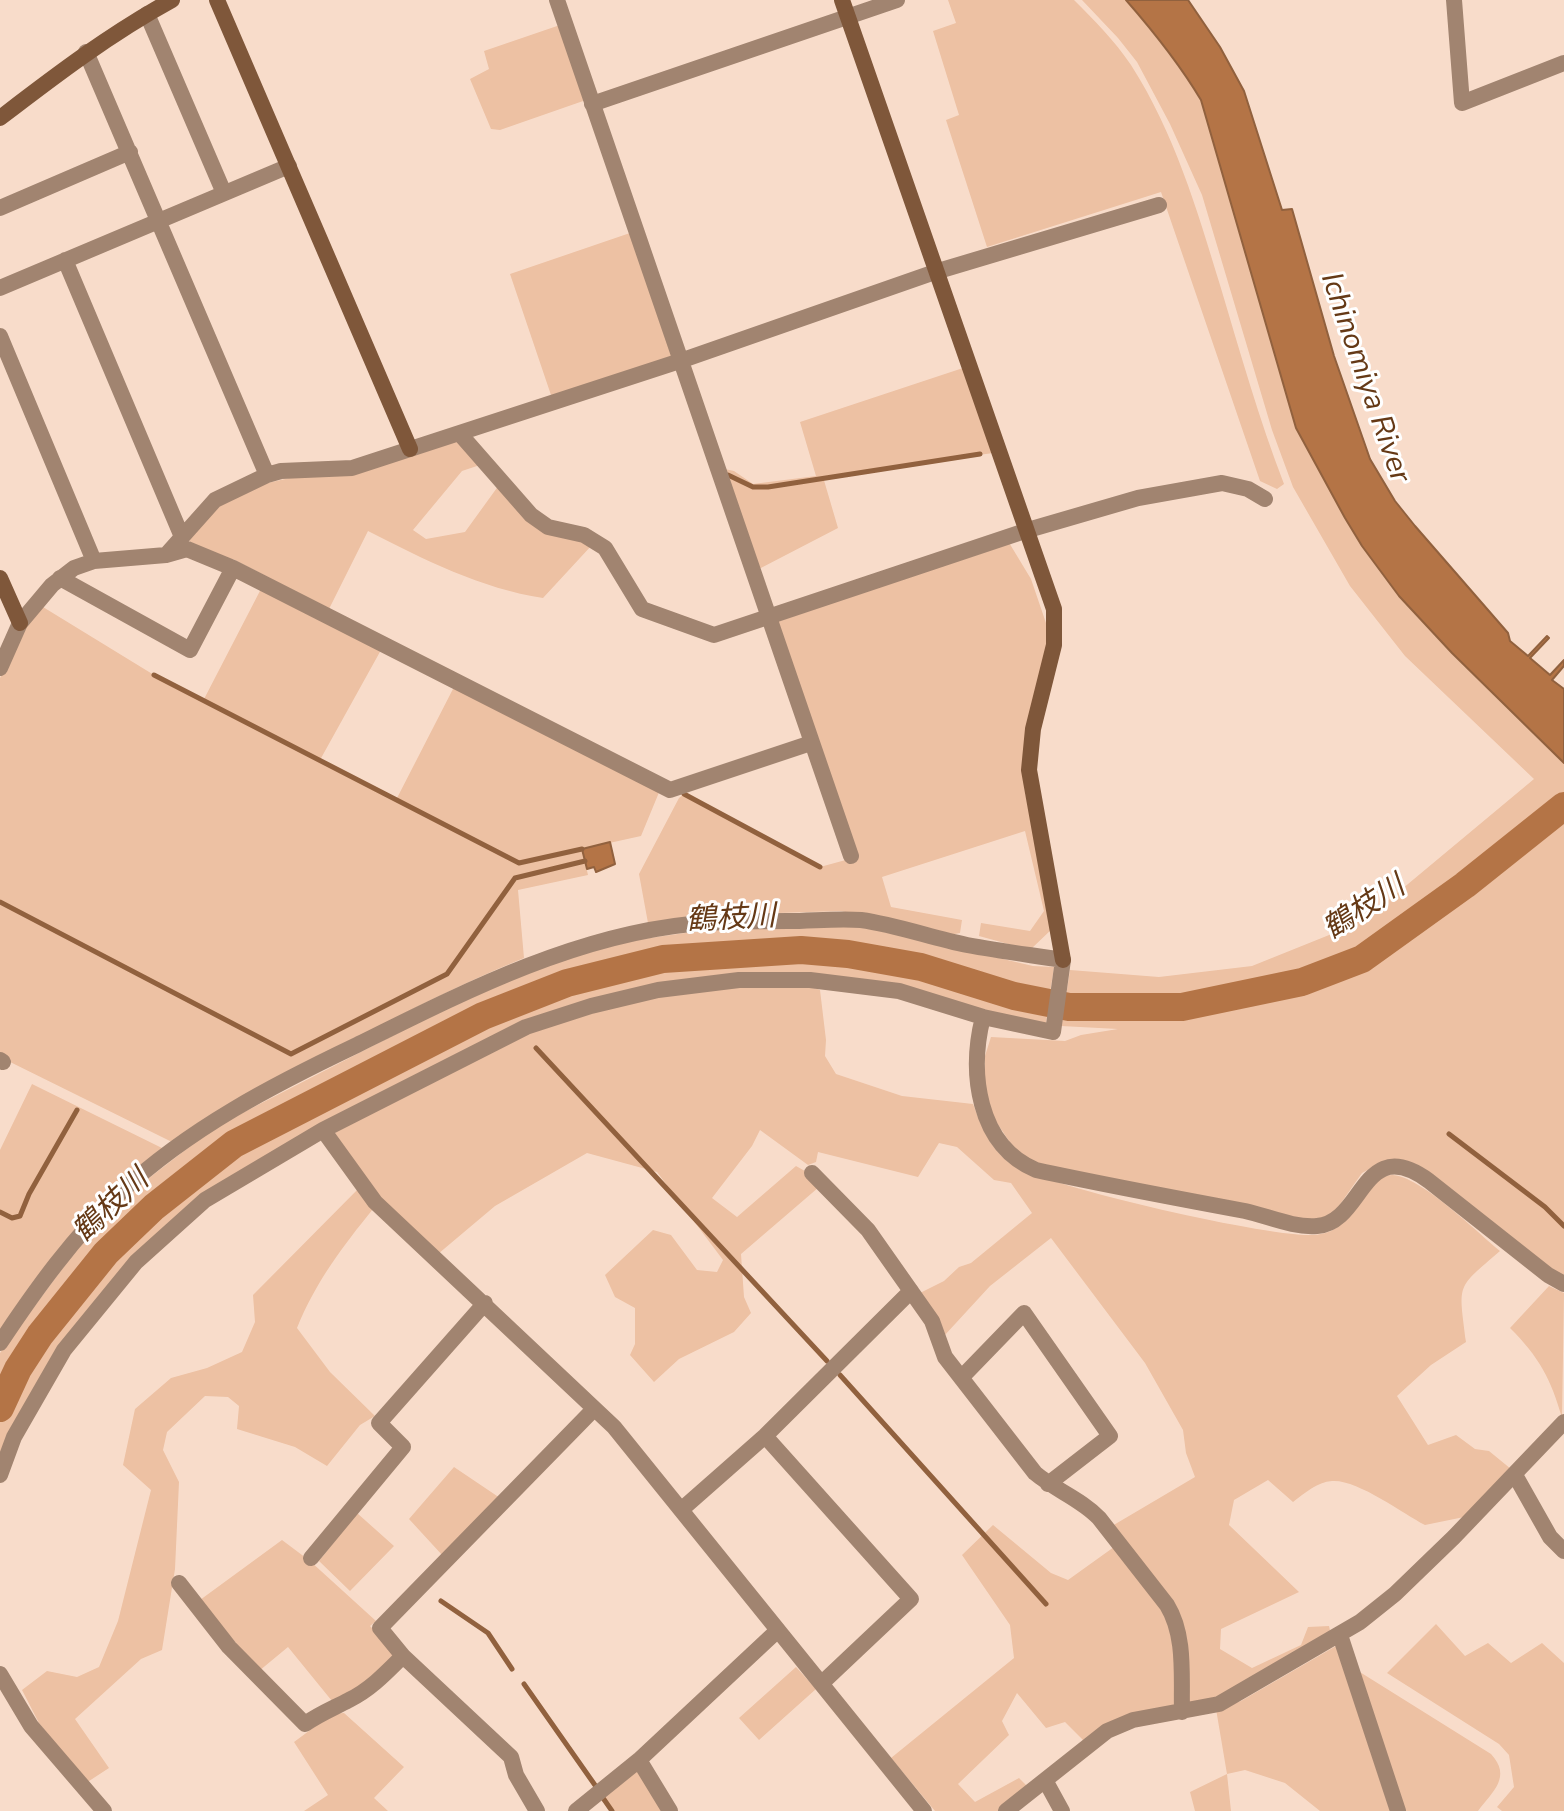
<!DOCTYPE html>
<html>
<head>
<meta charset="utf-8">
<style>
  body { margin:0 }
  canvas { display:block; background:#f8dcca }
</style>
</head>
<body>
<canvas width="1564" height="1811"></canvas>
<script>
const ctx = document.querySelector('canvas').getContext('2d');
ctx.lineJoin = 'round';
function fill(path, color) { ctx.fillStyle = color; ctx.fill(path, 'evenodd'); }
function stroke(path, color, width, dash) { ctx.strokeStyle = color; ctx.lineWidth = width; ctx.lineCap = dash ? 'butt' : 'round'; ctx.setLineDash(dash || []); ctx.stroke(path); }
function drawText(font, color, halo, rows, align = 'center') {
  ctx.font = font + ' "Nunito Sans","Noto Sans JP",sans-serif'; ctx.lineWidth = 6; ctx.setLineDash([]); ctx.textBaseline = 'middle'; ctx.strokeStyle = halo; ctx.fillStyle = color; for (const [text, x, y, turn = 0] of rows) {
    ctx.save(); ctx.translate(x, y); ctx.rotate((+turn || 0) * Math.PI / 180); ctx.textAlign = isNaN(turn) ? turn : align; if (halo) ctx.strokeText(text, 0, 0); ctx.fillText(text, 0, 0); ctx.restore();
  }
}
fill(new Path2D(`
  M948 0H1074C1094 20 1115 41 1131 65 1174 132 1197 209 1220 285 1240 352 1259 419 1284 484L1277 489 1260 481 1161 192 987 247 946 120 959 115 933 31 956 23Z
  M1082 0H1126C1155 31 1179 63 1201 100L1296 428 1399 596 1452 653 1564 763V802L1531 824 1360 956 1323 971 1285 984 1232 996 1184 1003 1119 1005 1065 1003 1070 970 1159 977 1252 966 1349 927 1372 914 1534 779 1405 656 1350 586 1293 487 1272 430 1202 195 1170 124 1137 62 1118 38Z
  M560 25 586 100 500 130 491 129 470 79 489 69 484 51Z
  M630 233 673 356 552 398 510 274Z
  M963 368 993 453 823 477 838 528 757 570 720 468 734 471 753 484 816 476 800 422Z
  M460 439 480 465 462 471 413 530 426 539 465 532 499 485 534 521 592 545 543 598C482 589 423 559 368 531L329 609 233 559 226 561 192 547 188 537 218 505 259 485Z
  M1008 541 1031 579 1047 626 1046 664 1022 766 1025 792 1053 928 1030 950 979 936 981 923 1030 931 1044 911 1025 831 882 877 891 907 962 920 960 933 950 935 841 911 746 914 648 923 639 874 679 798 684 794 820 867 853 858 774 621Z
  M262 587 381 650 320 760 396 800 454 687 660 790 641 836 582 849 588 875 518 890 524 958C402 1008 286 1077 172 1142L0 1057V678L22 632 43 607 154 675 203 701Z
  M1564 814V1282L1416 1169 1375 1166 1362 1173 1334 1213 1318 1222 1037 1166 1019 1156 985 1105V1056L991 1037 1065 1041 1081 1035 1118 1029 1061 1026 1063 1009C1090 1011 1117 1015 1144 1014 1224 1012 1318 991 1386 948Z
  M861 926 1033 966 1054 967 1049 1000C1007 987 964 972 921 962 853 947 783 943 714 948 597 957 491 1007 388 1060 339 1085 288 1107 241 1135 156 1186 38 1305 0 1397V1353L88 1234 131 1192 215 1127 505 978 621 942 721 928Z
  M810 955 918 969 1012 1001 1048 1006 1046 1024 989 1015 902 988 746 976 544 1018 281 1147 107 1289 0 1474V1418L15 1383 59 1316 111 1255 157 1211 230 1153 488 1019 554 992 665 962 719 957Z
  M743 984H803L820 990 826 1040 825 1056 836 1074 902 1096 973 1104C981 1125 989 1146 1007 1161 1034 1185 1273 1238 1313 1235 1318 1235 1326 1233 1331 1231 1352 1221 1371 1175 1392 1175 1419 1175 1477 1232 1500 1251 1455 1290 1459 1282 1466 1342L1431 1365 1397 1396 1428 1445 1456 1435 1475 1449 1489 1451 1511 1469 1464 1517 1425 1525C1402 1513 1357 1479 1332 1481 1317 1482 1305 1493 1293 1502L1268 1480 1234 1500 1229 1525 1299 1592 1221 1629 1220 1649 1252 1668 1301 1645 1308 1627 1329 1626 1331 1635 1214 1700 1186 1705 1179 1619 1112 1526 1195 1477 1186 1453 1183 1430 1145 1363 1051 1238 990 1286 944 1336 918 1294 944 1281 959 1267 971 1263 1032 1213 1011 1183 994 1180 957 1147 939 1143 918 1177 818 1152 816 1162 808 1165 760 1130 752 1146 712 1198 737 1217 796 1166 812 1175 819 1187 741 1254 744 1297 751 1313 734 1332 679 1359 654 1382 630 1355 635 1344V1308L615 1297 605 1275 653 1230 671 1235 697 1270 717 1272 723 1260 657 1172 587 1153 495 1206 438 1254 373 1209C343 1246 315 1283 297 1328L330 1372 375 1416 360 1425 327 1466 295 1447 237 1429 239 1406 228 1397 205 1396 167 1432 163 1450 179 1482 175 1569 162 1650 141 1659 75 1719 109 1768 86 1783 39 1723 22 1690 47 1671 77 1677 99 1667 118 1621 151 1490 123 1465 135 1409 171 1378 207 1368 242 1352 255 1322 253 1295 366 1181 335 1134 338 1126 531 1030 658 994Z
  M32 1084 164 1149 0 1330V1150Z
  M1549 1286 1564 1293 1562 1418C1551 1379 1539 1357 1510 1328Z
  M454 1467 500 1498 443 1556 409 1519Z
  M357 1513 394 1546 350 1591 319 1561Z
  M993 1525 1051 1573 1068 1580 1114 1547 1165 1609 1173 1643 1177 1708 1084 1741 1065 1722 1046 1728 1017 1693 1002 1721 1009 1735 958 1784 975 1802 1019 1778 1028 1787 998 1811H935L891 1758 1014 1658 1010 1625 962 1555Z
  M282 1540 310 1561 376 1621 370 1626 394 1651C388 1679 355 1690 332 1701L288 1647 259 1671 200 1600Z
  M1436 1624 1465 1656 1488 1643 1511 1663 1542 1643 1564 1663V1811H1502L1497 1807 1514 1787 1509 1755 1499 1744 1387 1673Z
  M1336 1646 1390 1811H1320L1285 1783 1245 1770 1227 1774 1231 1811H1195L1190 1792 1227 1774 1216 1709 1241 1701Z
  M796 1667 816 1689 759 1740 739 1718Z
  M1355 1669 1491 1754C1512 1777 1493 1791 1478 1811H1403Z
  M344 1713 404 1767 374 1798 388 1811H304L328 1795 294 1742 332 1714Z
  M639 1766 663 1811H612L603 1798Z`), '#edc1a3');
const water = new Path2D(`
  M1126 0H1188L1220 47 1244 91 1282 210 1292 209 1334 356 1370 459 1395 501 1415 526 1508 633 1510 641 1528 656 1547 636 1549 638 1530 658 1550 675 1564 660V666L1552 680 1564 689V763L1452 653 1399 596 1362 546 1345 518 1296 428 1201 100C1179 63 1154 32 1126 0Z
  M610 842 615 864 596 872 594 867 587 869 582 849Z`);
fill(water, '#b47446');
stroke(water, '#91613e', 2);
stroke(new Path2D(`
  M728 475 753 487H768L980 454
  M154 675 519 863 582 849
  M684 794 820 867
  M0 902 291 1054 447 974 515 878 585 861
  M536 1048 827 1361
  M1449 1134 1545 1207 1564 1226
  M0 1212 12 1218 20 1216 29 1194 77 1110
  M840 1375 1046 1604
  M441 1601 488 1633 512 1669
  M524 1684 597 1788
  M603 1798 612 1811`), '#91613e', 5);
stroke(new Path2D(`
  M0 1408 18 1369 40 1335 106 1253 154 1207 234 1144 483 1016 567 983 663 959 801 950 848 954 921 967 1014 996 1069 1007H1182L1302 982 1362 959 1465 885 1564 806`), '#b47446', 28);
stroke(new Path2D(`
  M557 0 851 856
  M1454 0 1462 103 1564 63
  M147 14 224 193
  M86 52 267 475
  M592 104 897 0
  M0 208 130 152
  M65 260 182 537
  M0 288 289 166
  M0 336 94 561
  M460 434 531 515 548 527 584 535 605 548 642 609 714 635 1028 530 1138 498 1222 483 1248 489 1265 499
  M166 555 215 500 267 475 281 471 352 468 680 361 935 272 1159 205
  M60 578 190 650 233 568
  M0 668 20 623 52 585 74 568 94 561 166 555 187 549 233 568 670 790 811 743
  M983 1017C969 1072 977 1145 1036 1170 1105 1185 1175 1198 1245 1211 1268 1216 1293 1228 1317 1226 1364 1223 1362 1132 1429 1181L1548 1275 1564 1284
  M0 1060 3 1062
  M323 1130 375 1202 614 1427 924 1811
  M812 1173 868 1230 932 1321 945 1357 1035 1473C1055 1490 1081 1499 1099 1518L1167 1605C1186 1636 1181 1677 1182 1712
  M0 1343C36 1289 74 1236 121 1192 190 1128 273 1085 357 1045 462 993 572 936 691 924 723 921 756 921 788 921 812 921 838 918 861 920 897 925 932 938 967 945 999 951 1031 955 1063 960L1053 1032 983 1017 899 991 810 980H739L658 990 591 1006 526 1027 323 1130 205 1200 136 1262 64 1350 14 1437 0 1475
  M962 1377 1024 1313 1110 1436 1048 1484
  M765 1436 911 1599 822 1683
  M1515 1475 1550 1537 1564 1551
  M681 1510 765 1436 911 1291
  M311 1558 403 1447 379 1423 485 1303
  M179 1583 229 1647 305 1724C319 1714 334 1708 349 1700 370 1690 387 1672 403 1656
  M1340 1635 1398 1811
  M0 1674 31 1726 104 1811
  M639 1760 670 1811
  M1045 1780 1062 1811
  M537 1811 516 1775 511 1757 403 1656 380 1628 594 1409
  M576 1811 639 1760 778 1630
  M1006 1811 1107 1731 1133 1720 1219 1704 1360 1622 1395 1594 1454 1537 1564 1422`), '#a18470', 16);
stroke(new Path2D(`
  M217 0 410 449
  M842 0 1054 609V645L1033 729 1029 770 1063 960
  M0 118C56 75 110 34 172 0
  M0 578 20 623`), '#7f573a', 16);
drawText('italic 30px', '#653916', '#fff', [
  ["Ichinomiya River",1364,378,71],
  ["鶴枝川",1365,909,-33],
  ["鶴枝川",731,920,-3],
  ["鶴枝川",112,1207,-43]
]);
</script>
</body>
</html>
